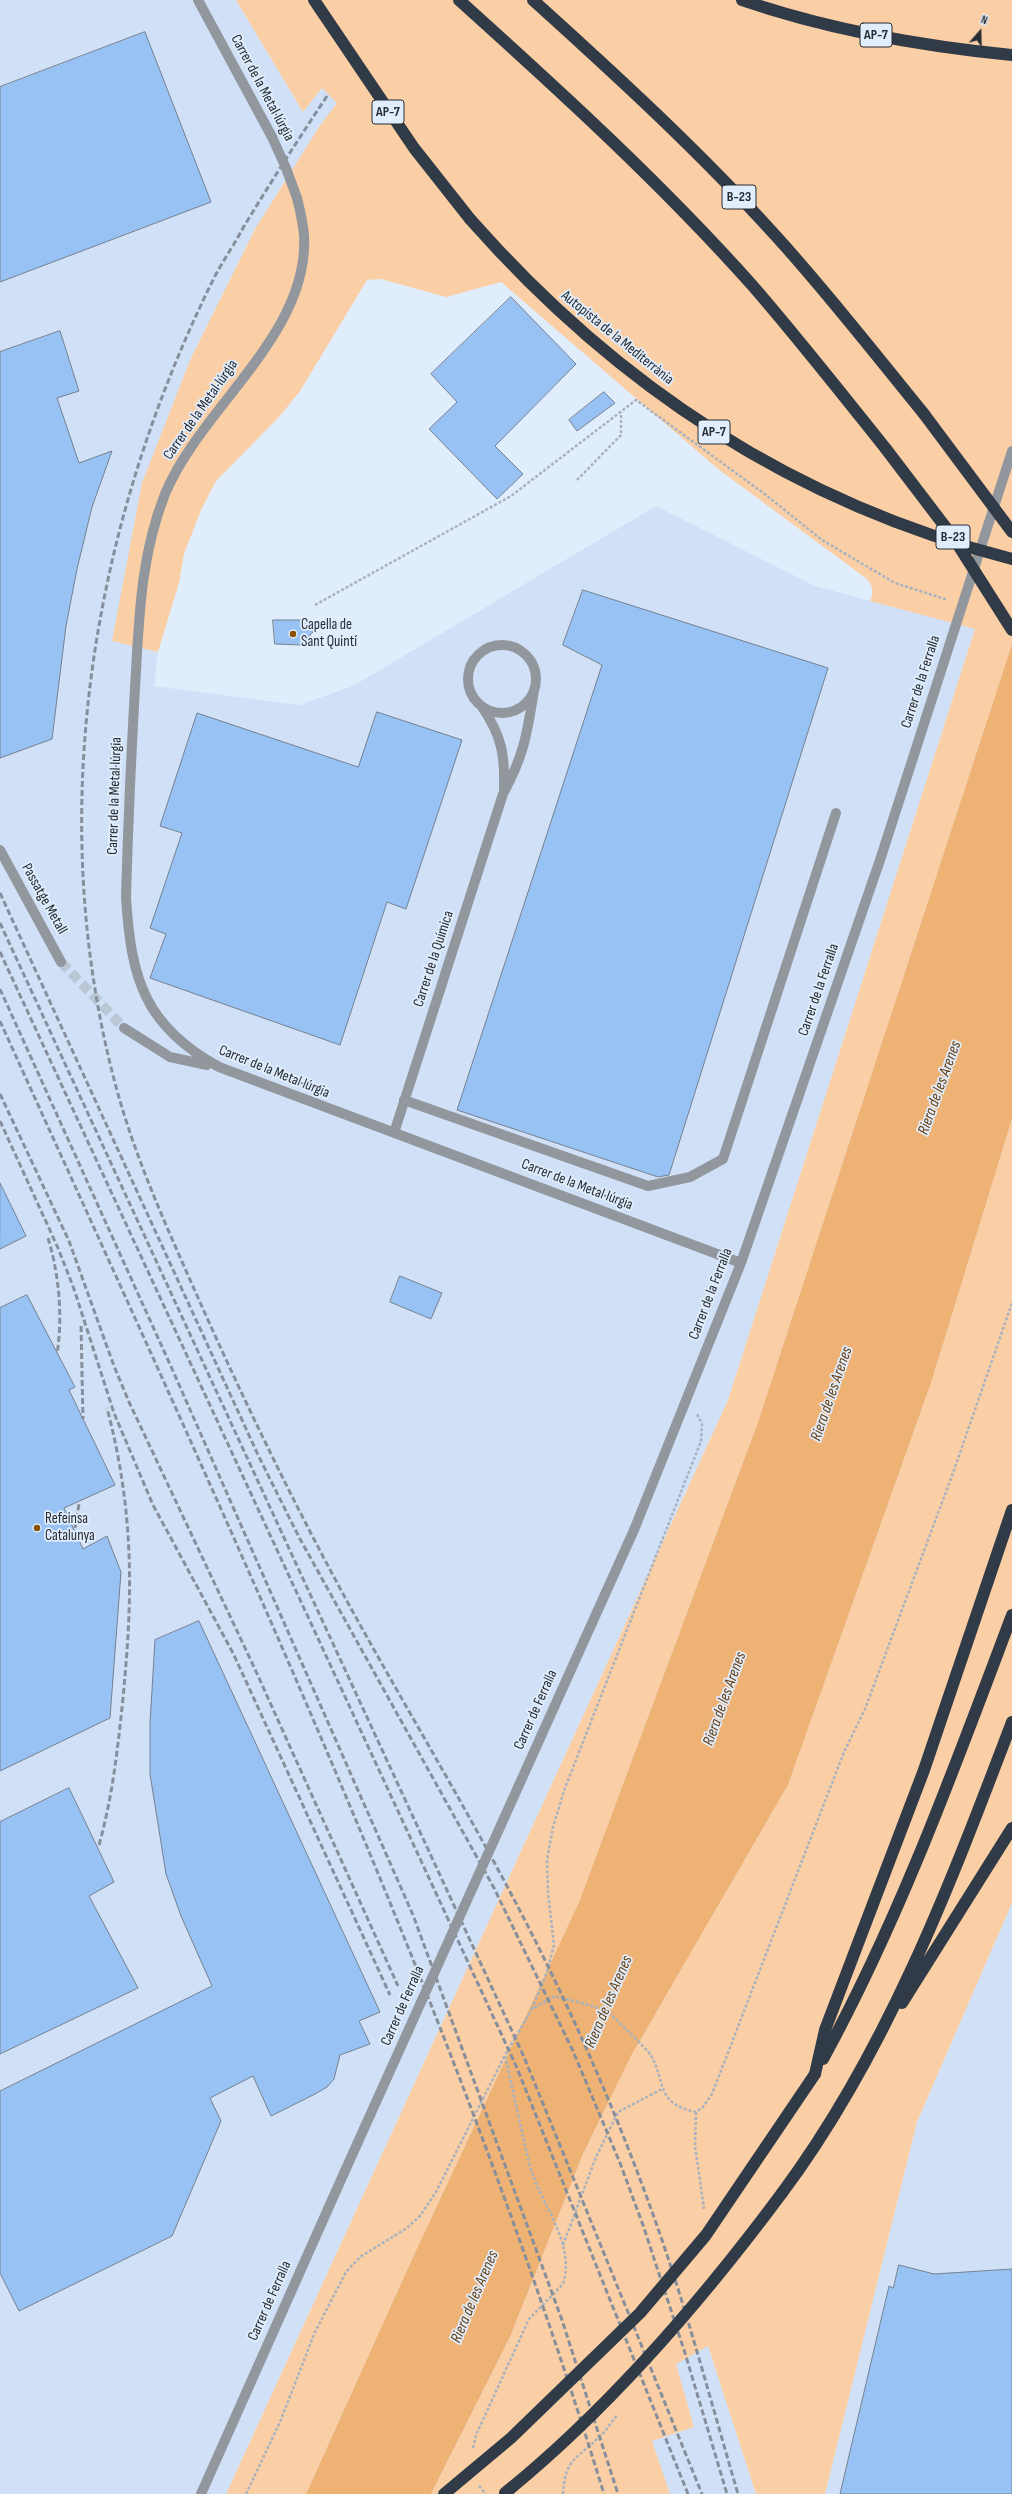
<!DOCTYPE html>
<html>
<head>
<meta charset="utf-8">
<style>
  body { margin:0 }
  #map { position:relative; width:1012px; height:2494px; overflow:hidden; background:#e0edfd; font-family:"Sofia Sans Condensed",sans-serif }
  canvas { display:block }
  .north { position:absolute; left:960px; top:12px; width:40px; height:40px; -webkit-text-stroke:3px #e0edfd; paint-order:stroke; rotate:20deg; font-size:11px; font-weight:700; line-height:16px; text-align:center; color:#282d33 }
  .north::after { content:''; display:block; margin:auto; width:14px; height:18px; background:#282d33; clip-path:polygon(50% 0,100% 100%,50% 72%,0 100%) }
</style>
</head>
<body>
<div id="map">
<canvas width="1012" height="2494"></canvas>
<div class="north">N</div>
</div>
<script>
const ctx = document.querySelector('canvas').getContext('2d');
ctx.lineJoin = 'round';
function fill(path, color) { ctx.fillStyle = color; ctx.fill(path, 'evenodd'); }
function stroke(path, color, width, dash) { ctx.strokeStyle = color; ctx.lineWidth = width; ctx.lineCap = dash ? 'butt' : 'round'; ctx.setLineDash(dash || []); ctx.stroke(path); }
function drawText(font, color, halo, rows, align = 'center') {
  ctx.font = font + ' "Sofia Sans Condensed",sans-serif'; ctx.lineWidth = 3.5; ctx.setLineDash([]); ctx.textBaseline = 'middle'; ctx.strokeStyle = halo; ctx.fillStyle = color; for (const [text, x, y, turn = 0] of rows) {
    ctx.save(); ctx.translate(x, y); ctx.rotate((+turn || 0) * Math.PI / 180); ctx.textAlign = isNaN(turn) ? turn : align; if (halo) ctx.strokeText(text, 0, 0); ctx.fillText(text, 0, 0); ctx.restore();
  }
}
fill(new Path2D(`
  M0 0H236L303 112 322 88 338 102 319 127 255 229 191 358 112 641 158 652 154 686 299 705 353 686 656 506 815 586 975 629 728 1400 226 2494H0Z
  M1012 1903V2494H825L917 2122Z
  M708 2346 756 2494H670L652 2441 694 2427 675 2364Z`), '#d0e1f7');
fill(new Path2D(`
  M236 0H1012V644L757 1425 579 1902 413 2257 306 2494H226L728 1400 975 629 870 601C874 592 873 587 867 579L718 469 501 282 446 297 381 279 367 280 300 391 280 416 216 481 201 510 184 554 179 583 158 652 112 641 142 483 191 358 255 229 319 127 337 103 322 88 303 112Z
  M1012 1119V1903L917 2122 825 2494H756L708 2346 676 2364 694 2427 652 2441 670 2494H431L510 2337 583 2154 631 2056 788 1785 931 1383Z`), '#fbcfa5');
fill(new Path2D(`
  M1012 644V1119L931 1383 788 1785 631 2056 583 2154 510 2337 431 2494H306L413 2257 579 1902 757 1425Z`), '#eeb275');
const building = new Path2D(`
  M145 32 211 202 0 282V87Z
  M511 297 576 364 495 446 523 474 497 499 429 429 457 402 431 374Z
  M60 331 79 391 57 398 79 463 112 451 92 507 77 569 66 626 52 739 0 758V352Z
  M604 392 615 403 577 431 569 420Z
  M583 590 828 668 669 1175 658 1177 457 1110 602 665 563 645Z
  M273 620H305L313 623V632L301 645 275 644Z
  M377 712 462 740 406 909 387 902 340 1045 150 978 166 934 150 928 182 833 160 826 197 713 358 767Z
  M0 1183 26 1236 0 1249Z
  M400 1276 442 1293 431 1319 390 1302Z
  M27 1295 75 1387 69 1390 115 1485 64 1508 83 1549 107 1536 121 1572 110 1718 0 1771V1308Z
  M199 1621 380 2012 359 2021 370 2044 340 2055 334 2079 327 2087 315 2094 271 2116 253 2076 210 2098 221 2121 172 2236 19 2311 0 2273V2091L212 1986 181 1916 166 1874 150 1774V1723L155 1640Z
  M69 1788 114 1882 89 1896 138 1988 0 2054V1822Z
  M899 2265 934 2274 1012 2269V2494H840L889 2286 893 2288Z`);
fill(building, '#98c2f4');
stroke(building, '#75818f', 1);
stroke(new Path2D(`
  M61 962 124 1028`), '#bbc7d5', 10, [10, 5]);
stroke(new Path2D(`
  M577 480 621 435V412
  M315 605 511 496 636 400 766 495 822 540 895 583 948 600
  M532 2009 547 1972 554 1945 548 1893 547 1860 553 1827 565 1788 701 1441 702 1424 697 1414
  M696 2112 695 2146 704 2209
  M563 2245 596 2157 618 2112 662 2089
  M473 2448 476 2435 529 2319 563 2284C576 2242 540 2204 530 2166 521 2129 513 2092 505 2055L532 2009 555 1996C571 2001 592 2004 607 2012 613 2015 647 2050 651 2055 666 2083 656 2104 696 2112L703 2107 712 2094 844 1752 865 1709 953 1473 1012 1303
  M479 2486 486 2494
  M246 2494 280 2422 315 2332 346 2272 360 2257 407 2228 420 2216 436 2192 505 2055
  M563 2494C565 2457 578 2459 600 2436 607 2430 612 2421 618 2414`), '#a8b2bf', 2.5, [3, 2]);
stroke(new Path2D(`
  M198 0 272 137
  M297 198C300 210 303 222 304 235 310 334 201 407 165 494 140 557 139 621 135 688 131 757 128 827 126 897 131 978 144 1026 219 1067L741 1263
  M468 679a34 34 0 1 1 68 0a34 34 0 1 1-68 0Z
  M482 707C502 736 505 755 504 790
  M0 850 61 962
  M124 1028 170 1057 207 1065
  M404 1100 648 1186 690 1177 723 1159 836 813
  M394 1133 503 794C524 755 527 734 534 691
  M634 1530 741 1263 880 860 1012 451
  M201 2494 344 2173`), '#92979e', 10);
stroke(new Path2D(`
  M314 0 414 148 470 219
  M459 0C560 91 661 183 752 285 798 338 842 394 886 449
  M533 0C616 75 699 151 775 235 827 292 875 354 924 414
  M742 0C829 30 921 46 1012 55
  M902 2003 1012 1828
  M823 2059C900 1918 955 1766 1012 1615
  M815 2074 825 2030 924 1770 1012 1510
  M782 2193C887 2052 950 1885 1012 1722`), '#313b47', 12);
stroke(new Path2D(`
  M327 96C298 140 270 183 243 228 233 247 220 265 211 284 89 533 43 824 118 1094 138 1165 169 1232 199 1300 245 1403 294 1504 348 1603 398 1694 452 1784 501 1875 561 1986 613 2102 655 2220 687 2310 711 2402 738 2494
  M0 893 259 1457 300 1539 494 1888 573 2051 620 2163 643 2225 685 2353 727 2494
  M0 923 524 2057 702 2494
  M0 952 517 2068 688 2494
  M0 989 173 1371 413 1915 562 2320 618 2494
  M0 1021C219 1505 448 1986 604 2494
  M0 1094 69 1241 114 1366 129 1402 254 1667 398 1986
  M0 1121 58 1248 74 1289 114 1413 153 1505 233 1653 390 1995
  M48 1238C59 1274 63 1316 57 1354
  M81 1326 83 1419
  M75 1528 79 1504
  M99 1845C112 1799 117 1754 122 1708 133 1599 135 1515 107 1408`), '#868f9b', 3, [6, 3]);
stroke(new Path2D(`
  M272 137 286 168 297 198
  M344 2173 634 1530`), '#92979e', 10);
stroke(new Path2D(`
  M470 219C618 387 794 503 1012 559
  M924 414 1012 532
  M886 449 953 537 1012 630
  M505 2493C610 2408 701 2302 782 2193
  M444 2494 511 2438 640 2313 706 2235 815 2074`), '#313b47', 12);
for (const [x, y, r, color] of [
  [293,634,4,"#8a5205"],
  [37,1528,4,"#8a5205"]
]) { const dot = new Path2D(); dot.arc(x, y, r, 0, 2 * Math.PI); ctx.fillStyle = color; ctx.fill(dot); stroke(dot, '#e0edfd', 1.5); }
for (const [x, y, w] of [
  [876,35,32],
  [388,112,32],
  [739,197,34],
  [714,432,32],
  [953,537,34]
]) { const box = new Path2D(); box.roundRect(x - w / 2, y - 12, w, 24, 3); ctx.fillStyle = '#e0edfd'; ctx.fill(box); stroke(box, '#282d33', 1); }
drawText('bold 14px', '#282d33', null, [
  ["AP-7",876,35],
  ["AP-7",388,112],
  ["B-23",739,197],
  ["AP-7",714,432],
  ["B-23",953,537]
]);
drawText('15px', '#282d33', '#e0edfd', [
  ["Carrer de la Metal·lúrgia",262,88,62],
  ["Autopista de la Mediterrània",617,338,39],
  ["Carrer de la Metal·lúrgia",201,410,-55],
  ["Carrer de la Ferralla",921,682,-72],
  ["Carrer de la Metal·lúrgia",115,796,-88],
  ["Passatge Metall",44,899,61],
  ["Carrer de la Química",434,959,-72],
  ["Carrer de la Ferralla",819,990,-71],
  ["Carrer de la Metal·lúrgia",274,1072,22],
  ["Carrer de la Metal·lúrgia",577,1185,21],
  ["Carrer de la Ferralla",711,1294,-69],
  ["Carrer de Ferralla",536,1710,-66],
  ["Carrer de Ferralla",403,2006,-66],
  ["Carrer de Ferralla",270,2301,-66]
]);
drawText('15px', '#282d33', '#e0edfd', [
  ["Capella de",301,625],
  ["Sant Quintí",301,642],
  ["Refeinsa",45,1519],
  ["Catalunya",45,1536]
], 'left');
drawText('italic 16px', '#684012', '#e0edfd', [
  ["Riera de les Arenes",940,1088,-70],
  ["Riera de les Arenes",832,1394,-71],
  ["Riera de les Arenes",725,1699,-70],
  ["Riera de les Arenes",609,2002,-67],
  ["Riera de les Arenes",475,2297,-67]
]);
</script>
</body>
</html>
